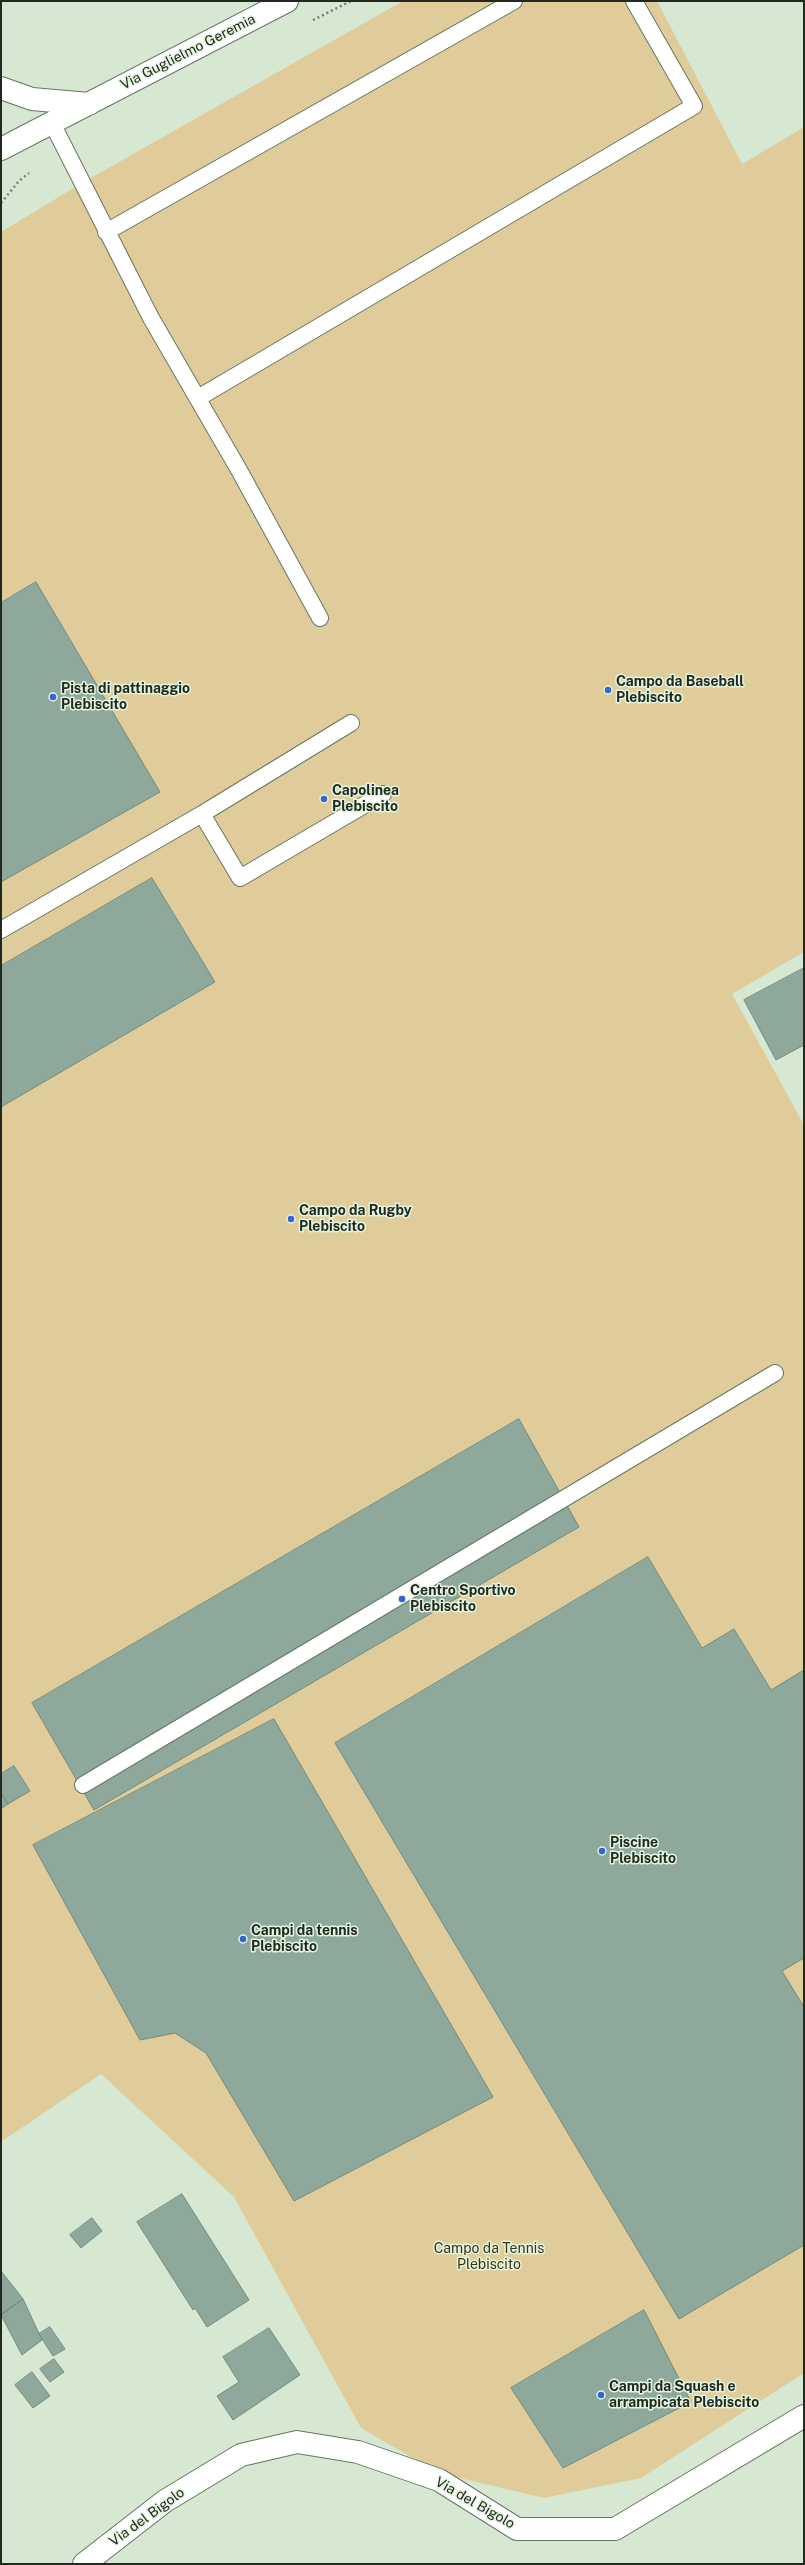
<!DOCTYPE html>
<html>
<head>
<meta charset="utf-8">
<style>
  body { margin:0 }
  #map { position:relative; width:805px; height:2565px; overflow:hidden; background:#d6e8d1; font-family:"Public Sans",sans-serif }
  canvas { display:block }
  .frame { position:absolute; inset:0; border:2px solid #222920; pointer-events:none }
</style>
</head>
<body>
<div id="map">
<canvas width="805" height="2565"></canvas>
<div class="frame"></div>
</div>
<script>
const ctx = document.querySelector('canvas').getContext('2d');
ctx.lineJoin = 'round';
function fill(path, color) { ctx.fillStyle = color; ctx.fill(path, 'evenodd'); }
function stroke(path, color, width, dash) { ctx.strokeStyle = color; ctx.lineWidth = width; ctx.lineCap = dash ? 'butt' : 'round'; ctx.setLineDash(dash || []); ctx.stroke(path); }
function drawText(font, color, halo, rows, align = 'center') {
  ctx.font = font + ' "Public Sans",sans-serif'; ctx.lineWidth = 3; ctx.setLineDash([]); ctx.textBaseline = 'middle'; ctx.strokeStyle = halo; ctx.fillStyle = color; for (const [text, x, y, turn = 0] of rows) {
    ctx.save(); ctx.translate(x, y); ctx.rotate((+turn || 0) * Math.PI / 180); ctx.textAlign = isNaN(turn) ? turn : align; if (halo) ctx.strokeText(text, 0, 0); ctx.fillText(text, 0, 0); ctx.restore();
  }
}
fill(new Path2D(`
  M403 1H657L742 164 804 127V952L732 994 804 1125V2373L641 2478 544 2498 439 2473 361 2428 234 2197 101 2074 1 2142V232L82 183Z`), '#dfcc9a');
const building = new Path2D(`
  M36 582 160 792 1 882V603Z
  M152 878 215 982 1 1107V966Z
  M804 968V1045L776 1060 744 1000Z
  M519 1419 579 1527 94 1810 32 1703Z
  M648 1557 702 1648 734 1629 771 1690 804 1670V1958L782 1971 804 2007V2245L679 2319 335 1743Z
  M274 1719 493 2097 294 2201 206 2053 175 2033 140 2040 33 1845Z
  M14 1766 30 1791 8 1804 1 1793V1774Z
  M1 1793 8 1804 1 1809Z
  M182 2194 249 2300 207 2327 195 2308 193 2310 137 2222Z
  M92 2218 102 2231 81 2248 70 2235Z
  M1 2271 23 2299 1 2315Z
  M23 2299 42 2340 22 2355 1 2315Z
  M644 2310 691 2402 563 2468 511 2388Z
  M50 2327 65 2349 53 2356 39 2334Z
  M269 2328 300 2375 233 2420 217 2396 239 2382 223 2357Z
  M54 2359 64 2372 50 2382 40 2369Z
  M32 2372 50 2396 33 2408 15 2385Z`);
fill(building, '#8ea99c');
stroke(building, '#728c80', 1);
const service = new Path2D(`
  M52 123 151 318 239 470 320 618
  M106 232 514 1
  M198 398 694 106 634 1
  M202 814 351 723
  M1 930 202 814 240 878 383 794
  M83 1785 775 1373`);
const minor = new Path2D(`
  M1 88 32 99 89 104
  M1 149 287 1
  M84 2564 165 2501 241 2455 297 2442 358 2452 439 2480 517 2529H615L804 2416`);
stroke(service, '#667662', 18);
stroke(minor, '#667662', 24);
stroke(new Path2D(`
  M313 20 351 1
  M1 203 19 181 29 173`), '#748070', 2.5, [2, 3]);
stroke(service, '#fff', 16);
stroke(minor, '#fff', 22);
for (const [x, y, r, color] of [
  [608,690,4,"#3565d4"],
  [53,697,4,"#3565d4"],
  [324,799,4,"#3565d4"],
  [291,1219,4,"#3565d4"],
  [402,1599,4,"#3565d4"],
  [602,1851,4,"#3565d4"],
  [243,1939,4,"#3565d4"],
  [601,2395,4,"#3565d4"]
]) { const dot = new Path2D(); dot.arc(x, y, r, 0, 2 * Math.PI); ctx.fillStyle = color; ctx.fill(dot); stroke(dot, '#e3f5de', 1.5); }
drawText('14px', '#222920', '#e3f5de', [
  ["Via Guglielmo Geremia",188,52,-27],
  ["Via del Bigolo",475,2503,30],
  ["Via del Bigolo",147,2517,-36]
]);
drawText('bold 14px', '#222920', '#e3f5de', [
  ["Campo da Baseball",616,682],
  ["Plebiscito",616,698],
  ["Pista di pattinaggio",61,689],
  ["Plebiscito",61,705],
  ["Capolinea",332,791],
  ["Plebiscito",332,807],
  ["Campo da Rugby",299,1211],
  ["Plebiscito",299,1227],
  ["Centro Sportivo",410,1591],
  ["Plebiscito",410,1607],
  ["Piscine",610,1843],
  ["Plebiscito",610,1859],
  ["Campi da tennis",251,1931],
  ["Plebiscito",251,1947],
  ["Campi da Squash e",609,2387],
  ["arrampicata Plebiscito",609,2403]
], 'left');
drawText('14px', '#3d3111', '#e3f5de', [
  ["Campo da Tennis",489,2249],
  ["Plebiscito",489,2265]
]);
</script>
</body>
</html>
